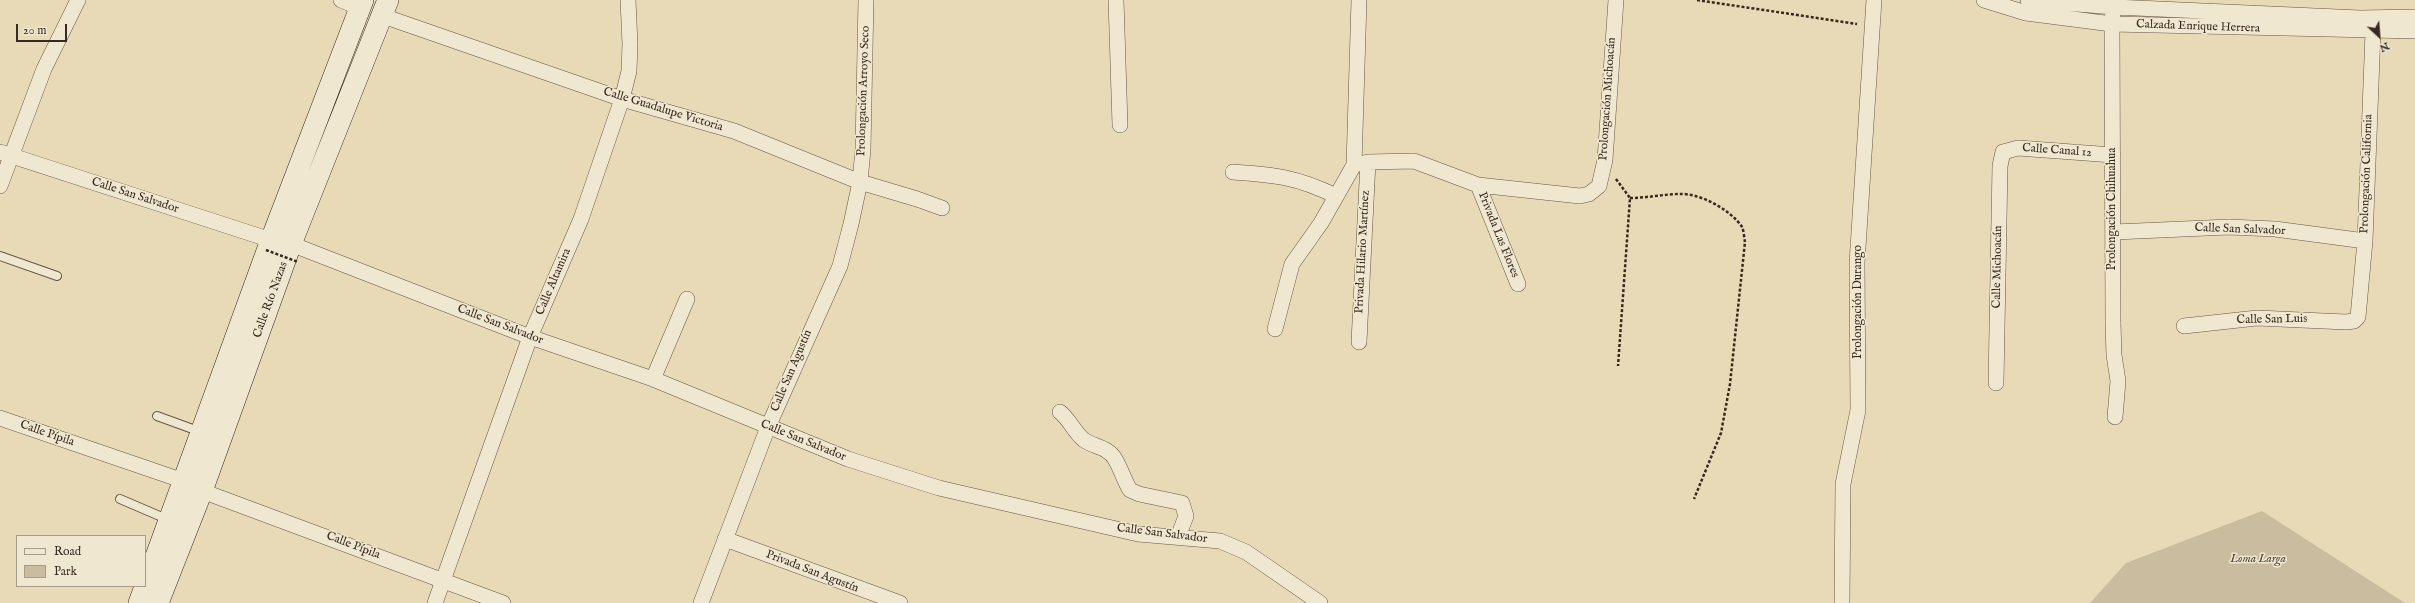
<!DOCTYPE html>
<html>
<head>
<meta charset="utf-8">
<style>
  body { margin:0 }
  #map { position:relative; width:2415px; height:603px; overflow:hidden; background:#e8dab7; font-family:"IM FELL English",serif }
  canvas { display:block }
  .legend { position:absolute; left:16px; top:535px; width:130px; height:52px; box-sizing:border-box; background:#f0e7d0; border:1px solid #a79b8a; margin:0; padding:5px 7px; list-style:none; font-size:12px; color:#392a21 }
  .legend li { display:flex; align-items:center; gap:8px; height:20px }
  .legend b { width:20px; border:1px solid #a79b8a }
  .north { position:absolute; left:2359px; top:16px; width:40px; height:40px; -webkit-text-stroke:3px #f0e7d0; paint-order:stroke; rotate:154deg; font-size:11px; font-weight:700; line-height:16px; text-align:center; color:#392a21 }
  .north::after { content:''; display:block; margin:auto; width:14px; height:18px; background:#392a21; clip-path:polygon(50% 0,100% 100%,50% 72%,0 100%) }
  .scale { position:absolute; left:16px; top:24px; width:51px; height:18px; box-sizing:border-box; border:2px solid #392a21; border-top:0; padding-left:5px; font-size:12px; line-height:14px; white-space:nowrap; color:#392a21; -webkit-text-stroke:3px #f0e7d0; paint-order:stroke }
</style>
</head>
<body>
<div id="map">
<canvas width="2415" height="603"></canvas>
<ul class="legend">
<li><b style="height:5px;background:#f0e7d0"></b>Road</li>
<li><b style="height:11px;background:#cabc9e"></b>Park</li>
</ul>
<div class="north">N</div>
<div class="scale">20 m</div>
</div>
<script>
const ctx = document.querySelector('canvas').getContext('2d');
ctx.lineJoin = 'round';
function fill(path, color) { ctx.fillStyle = color; ctx.fill(path, 'evenodd'); }
function stroke(path, color, width, dash) { ctx.strokeStyle = color; ctx.lineWidth = width; ctx.lineCap = dash ? 'butt' : 'round'; ctx.setLineDash(dash || []); ctx.stroke(path); }
function drawText(font, color, halo, rows, align = 'center') {
  ctx.font = font + ' "IM FELL English",serif'; ctx.lineWidth = 3; ctx.setLineDash([]); ctx.textBaseline = 'middle'; ctx.strokeStyle = halo; ctx.fillStyle = color; for (const [text, x, y, turn = 0] of rows) {
    ctx.save(); ctx.translate(x, y); ctx.rotate((+turn || 0) * Math.PI / 180); ctx.textAlign = isNaN(turn) ? turn : align; if (halo) ctx.strokeText(text, 0, 0); ctx.fillText(text, 0, 0); ctx.restore();
  }
}
fill(new Path2D(`
  M2262 511 2405 603H2090L2126 563Z`), '#cabc9e');
const lane = new Path2D(`
  M0 256 57 276
  M157 416 201 432
  M120 499 169 520`);
const street = new Path2D(`
  M341 0 360 8
  M1116 0 1120 125
  M1984 0 2026 13 2112 24 2415 31
  M2028 0 2114 7 2360 18 2415 17
  M2114 0 2112 24 2113 323 2114 355 2118 381 2115 417
  M383 16 622 99 734 131 860 182 917 199 942 208
  M0 152 271 240
  M1354 165 1368 162 1414 161 1478 185 1580 196 1589 194 1599 186 1605 160 1616 0
  M1233 172C1276 175 1297 177 1336 196
  M1478 185 1518 284
  M0 186 44 69 78 0
  M2114 232 2229 227 2275 229 2365 241
  M291 244 530 337 653 379 848 459 939 488 1138 534 1220 541 1246 552 1320 603
  M2184 326 2257 318 2346 322 2354 321 2358 317 2365 241 2373 32
  M1275 329 1292 264 1321 223 1354 165 1359 0
  M1359 342 1368 162
  M653 379 687 299
  M1996 383 2000 166 2003 152 2018 148 2113 155
  M1060 412C1070 420 1074 432 1084 440 1094 447 1108 447 1115 459 1121 469 1124 480 1130 490L1139 494 1182 503 1186 516 1178 537
  M0 418 184 481
  M202 491 503 603
  M725 539 900 603
  M435 603 530 337 581 219 622 99 629 71 630 44 628 0
  M701 603 768 427 840 266 851 224 860 182 863 149 866 0
  M1842 603 1843 484 1858 410 1857 263 1874 0`);
const secondary = new Path2D(`
  M139 603 271 240 363 0
  M158 603 202 491 291 244 388 0`);
stroke(lane, '#655646', 10);
stroke(street, '#655646', 16);
stroke(secondary, '#392a21', 22);
stroke(new Path2D(`
  M1697 0 1857 24
  M1616 179 1630 198 1618 366
  M1630 198C1647 198 1664 194 1680 194 1700 193 1731 210 1742 227 1744 231 1744 238 1745 242L1730 384 1721 433 1694 499`), '#392a21', 2.5, [3, 2]);
stroke(lane, '#f0e7d0', 8);
stroke(street, '#f0e7d0', 15);
stroke(secondary, '#f0e7d0', 21);
stroke(new Path2D(`
  M266 250 298 262`), '#392a21', 2.5, [3, 2]);
drawText('12px', '#392a21', '#f0e7d0', [
  ["Calzada Enrique Herrera",2198,27,2],
  ["Prolongación Arroyo Seco",864,91,-88],
  ["Prolongación Michoacán",1608,99,-86],
  ["Calle Guadalupe Victoria",663,110,17],
  ["Calle Canal 12",2057,151,4],
  ["Prolongación California",2367,174,-88],
  ["Calle San Salvador",135,196,18],
  ["Prolongación Chihuahua",2113,209,-90],
  ["Calle San Salvador",2240,230,2],
  ["Privada Las Flores",1498,235,68],
  ["Privada Hilario Martínez",1363,252,-87],
  ["Calle Michoacán",1998,267,-89],
  ["Calle Altamira",554,282,-67],
  ["Calle Río Nazas",271,300,-70],
  ["Prolongación Durango",1859,302,-90],
  ["Calle San Luis",2272,320,-1],
  ["Calle San Salvador",500,325,21],
  ["Calle San Agustín",792,371,-67],
  ["Calle Pípila",47,434,19],
  ["Calle San Salvador",803,441,22],
  ["Calle San Salvador",1162,534,7],
  ["Calle Pípila",353,546,21],
  ["Privada San Agustín",812,572,21]
]);
drawText('italic 12px', '#56473a', '#f0e7d0', [
  ["Loma Larga",2258,560]
]);
</script>
</body>
</html>
